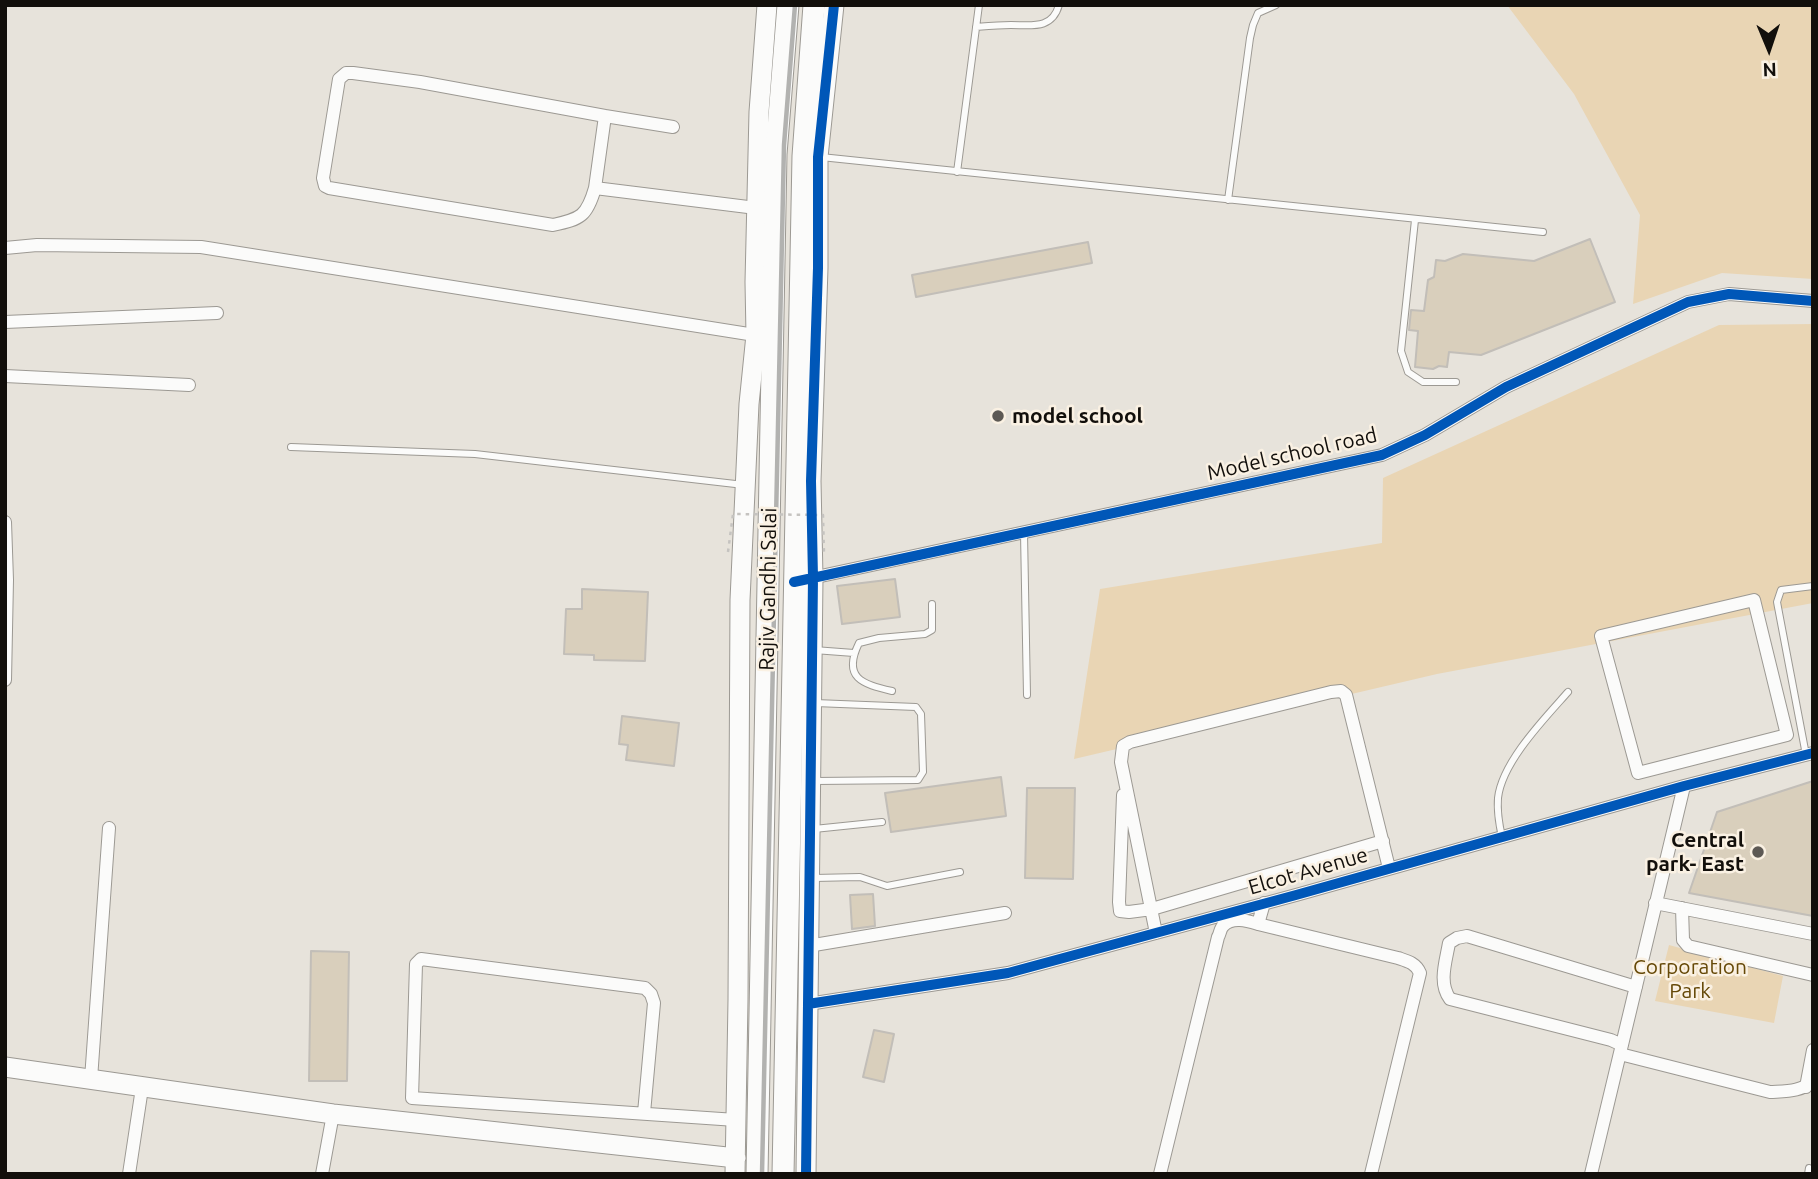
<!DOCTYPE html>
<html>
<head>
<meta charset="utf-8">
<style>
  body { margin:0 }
  #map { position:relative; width:1818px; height:1179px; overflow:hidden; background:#e7e3db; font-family:Ubuntu,sans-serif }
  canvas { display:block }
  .frame { position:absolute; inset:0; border:7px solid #120f0b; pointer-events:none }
  .north { position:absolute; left:1734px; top:14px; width:70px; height:70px; -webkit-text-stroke:5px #faf1e3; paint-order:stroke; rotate:178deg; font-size:19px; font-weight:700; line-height:28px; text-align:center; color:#120f0b }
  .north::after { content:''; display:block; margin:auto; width:24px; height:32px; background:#120f0b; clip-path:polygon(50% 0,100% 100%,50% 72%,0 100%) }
</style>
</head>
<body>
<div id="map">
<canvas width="1818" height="1179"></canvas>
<div class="frame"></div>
<div class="north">N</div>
</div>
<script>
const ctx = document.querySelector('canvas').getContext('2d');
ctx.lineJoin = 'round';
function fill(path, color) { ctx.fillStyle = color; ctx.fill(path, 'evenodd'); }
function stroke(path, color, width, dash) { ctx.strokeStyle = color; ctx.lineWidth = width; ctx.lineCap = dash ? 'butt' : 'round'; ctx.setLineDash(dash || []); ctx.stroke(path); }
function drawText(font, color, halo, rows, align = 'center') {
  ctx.font = font + ' Ubuntu,sans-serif'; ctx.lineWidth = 5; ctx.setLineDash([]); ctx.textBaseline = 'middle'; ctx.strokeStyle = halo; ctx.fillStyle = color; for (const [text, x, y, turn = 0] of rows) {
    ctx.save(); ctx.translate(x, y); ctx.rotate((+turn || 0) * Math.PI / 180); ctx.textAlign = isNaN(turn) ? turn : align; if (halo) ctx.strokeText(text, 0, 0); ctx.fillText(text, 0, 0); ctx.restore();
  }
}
fill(new Path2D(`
  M1507 5H1813V279L1722 273 1633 304 1640 215 1574 94Z
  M1813 324V603L1437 674 1074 759 1100 589 1382 543 1383 478 1719 325Z
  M1669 945 1783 976 1774 1023 1655 1001Z`), '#e9d5b4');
const building = new Path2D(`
  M1590 239 1615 302 1481 355 1449 352 1447 367 1439 366 1433 369 1415 367 1418 331 1409 330 1411 310 1424 311 1428 280 1434 277 1436 260 1445 261 1463 254 1534 261Z
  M1088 242 1092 263 916 297 912 275Z
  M895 579 900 617 842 624 837 586Z
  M582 589 648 592 645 661 594 660V655L564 654 566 609H582Z
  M622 716 679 723 674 766 626 760 628 745 619 744Z
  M1001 777 1006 816 891 832 885 793Z
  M1813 781V916L1689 893 1717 812Z
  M1027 788H1075L1073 879 1025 878Z
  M873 894 875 926 852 929 850 895Z
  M311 951 349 952 347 1081H309Z
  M874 1030 894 1034 884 1082 863 1077Z`);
fill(building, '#d9cfbc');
stroke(building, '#c2beb8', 2);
const lane = new Path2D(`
  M976 27C988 26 999 25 1011 25 1031 25 1052 30 1059 5
  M821 157 1543 232
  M957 172 979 5
  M1228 200 1250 38 1253 25 1258 13 1276 5
  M1415 220 1401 351 1408 372 1423 382H1456
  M291 447 475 454 744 485
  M1024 533 1027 695
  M814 650 854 653
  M892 691C862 684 842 678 859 643L879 638 925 634 932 630V604
  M1806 755 1777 602 1781 590 1813 586
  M815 781 918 780 923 772 921 714 916 707 815 703
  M814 829 882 822
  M1502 837C1499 824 1497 811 1498 798 1502 762 1545 718 1568 692
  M814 878 860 877 887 886 960 872
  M1808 1174 1809 1168`);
const street = new Path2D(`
  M605 116 673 127
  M595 188 605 116 420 82 353 73H346L339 79 323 178 325 186 329 188 553 225C581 219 587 216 595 188L756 208
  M5 248 37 245 201 247 761 336
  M5 322 217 313
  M5 376 189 385
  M5 522 7 580 5 680
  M807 579 1382 455 1425 435 1506 387 1688 302 1729 294 1813 301
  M1754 600 1787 735 1638 773 1601 636Z
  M1123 795 1119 902 1120 911 1129 912 1152 909 1383 841
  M1655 903 1813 934
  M1682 908 1683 940 1688 946 1813 975
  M1258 924 1398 958C1407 961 1416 963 1420 973L1371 1174
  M1156 933 1121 762 1123 746 1130 742 1331 692 1341 691 1346 695 1389 868
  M808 946 1005 913
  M808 1004 1008 973 1296 895 1684 786 1813 753
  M1622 1045 1611 1040 1450 999C1438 983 1446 961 1449 943L1457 938 1467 936 1636 987
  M1620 1054 1770 1092C1786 1091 1802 1092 1813 1080
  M91 1079 109 828
  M1806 1087 1813 1050
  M644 1113 654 1003 651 994 645 988 421 959 416 964 412 1098 736 1120
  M129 1174 142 1088 150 1087
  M322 1174 333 1114
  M1160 1174 1218 937C1220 934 1220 929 1223 926 1232 916 1248 921 1258 924L1264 903
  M1591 1174 1684 786`);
const secondary = new Path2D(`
  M5 1067 333 1114 736 1158
  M735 1174 738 1000 740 600 749 404 756 335 755 282 759 112 767 5
  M806 1174 813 578 811 481 818 268V157L834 5`);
const primary = new Path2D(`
  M757 1174 776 154 788 5
  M783 1174 803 156 814 5`);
stroke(lane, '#9c9993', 8);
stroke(street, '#9c9993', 14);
stroke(secondary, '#9c9993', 21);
stroke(primary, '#9c9993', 23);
stroke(lane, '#fbfbfa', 6);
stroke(street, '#fbfbfa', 12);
stroke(secondary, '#fbfbfa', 19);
stroke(primary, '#fbfbfa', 21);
stroke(new Path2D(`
  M762 1174 784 145 795 5`), '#b2b2b0', 4.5);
stroke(new Path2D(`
  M728 552 733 514 823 515 824 553`), '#c5c3c0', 2.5, [3.5, 5]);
stroke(new Path2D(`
  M794 582 1382 455 1425 435 1506 387 1688 302 1729 294 1813 301
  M808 1004 1008 973 1296 895 1684 786 1813 753
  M806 1174 813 578 811 481 818 268V157L834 5`), '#0057b8', 10);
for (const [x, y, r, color] of [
  [998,416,7,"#5d5954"],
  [1758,852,7,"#5d5954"]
]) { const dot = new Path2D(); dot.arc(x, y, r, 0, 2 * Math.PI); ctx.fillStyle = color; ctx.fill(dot); stroke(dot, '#faf1e3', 2.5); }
drawText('bold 21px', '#120f0b', '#faf1e3', [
  ["model school",1012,416],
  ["Central",1744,840,"right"],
  ["park- East",1744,864,"right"]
], 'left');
drawText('21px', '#120f0b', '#faf1e3', [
  ["Model school road",1292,454,-13],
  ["Rajiv Gandhi Salai",768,589,-89],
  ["Elcot Avenue",1308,871,-16]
]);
drawText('21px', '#664908', '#faf1e3', [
  ["Corporation",1690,967],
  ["Park",1690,991]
]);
</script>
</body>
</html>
